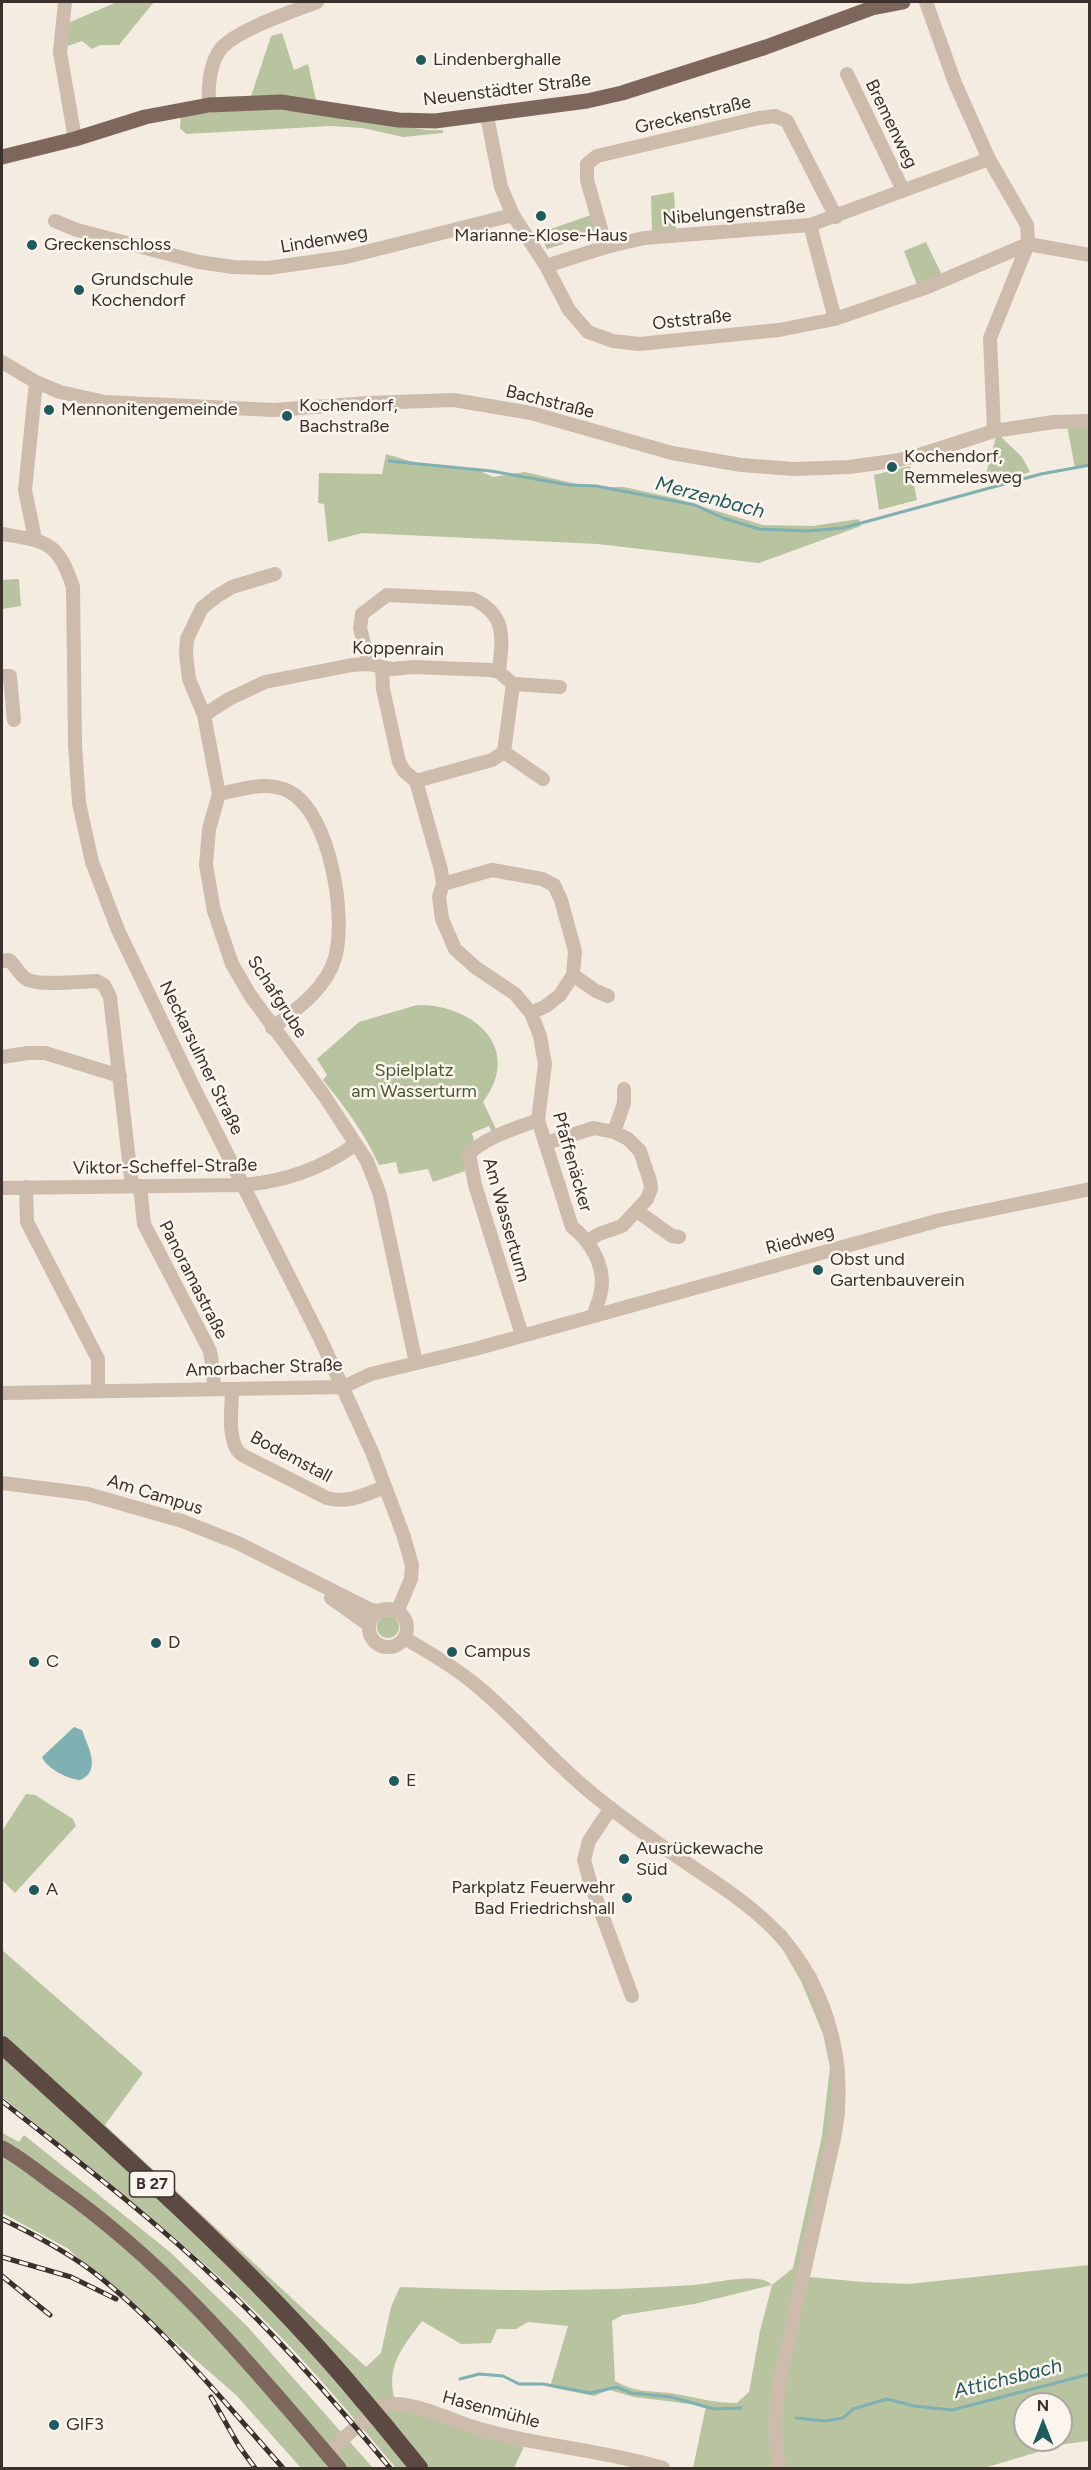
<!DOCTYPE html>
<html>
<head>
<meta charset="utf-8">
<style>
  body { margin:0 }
  #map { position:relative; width:1091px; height:2470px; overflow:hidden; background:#f4ebe1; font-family:Figtree,sans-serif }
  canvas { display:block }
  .frame { position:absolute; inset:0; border:3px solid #3b302b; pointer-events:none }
  .north { position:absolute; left:1013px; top:2392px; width:60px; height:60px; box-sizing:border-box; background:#fbf5ee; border:2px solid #aea6a0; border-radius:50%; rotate:0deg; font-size:16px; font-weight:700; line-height:24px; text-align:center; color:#3b302b }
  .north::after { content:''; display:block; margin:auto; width:21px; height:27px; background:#1f5a5e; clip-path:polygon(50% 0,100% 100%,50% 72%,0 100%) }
</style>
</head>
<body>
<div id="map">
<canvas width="1091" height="2470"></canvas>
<div class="frame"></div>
<div class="north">N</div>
</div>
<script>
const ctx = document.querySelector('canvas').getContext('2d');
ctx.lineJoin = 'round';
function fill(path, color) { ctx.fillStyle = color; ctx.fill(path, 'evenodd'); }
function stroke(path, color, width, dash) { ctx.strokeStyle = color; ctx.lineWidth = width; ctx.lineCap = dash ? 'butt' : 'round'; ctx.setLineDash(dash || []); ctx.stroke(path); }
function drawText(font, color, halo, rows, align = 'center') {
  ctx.font = font + ' Figtree,sans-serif'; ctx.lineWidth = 5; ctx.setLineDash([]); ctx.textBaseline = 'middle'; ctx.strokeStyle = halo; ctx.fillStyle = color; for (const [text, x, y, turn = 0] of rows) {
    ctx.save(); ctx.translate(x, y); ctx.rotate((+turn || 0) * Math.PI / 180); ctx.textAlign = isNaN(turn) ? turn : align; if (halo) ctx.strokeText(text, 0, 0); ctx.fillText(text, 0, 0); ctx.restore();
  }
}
fill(new Path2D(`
  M117 2H154L119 45H100L92 49 82 41 68 46V23Z
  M282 33 294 70 308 64 316 100 251 96 271 36Z
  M254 107 313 113 428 130H443V133L403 137 363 128 331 126 186 134 180 128 181 116Z
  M674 192 676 230 652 232 651 196Z
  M591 215 596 234 547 249 539 233Z
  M926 242 942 275 917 285 904 251Z
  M1089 420V465L1075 468 1066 421Z
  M997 433 1022 457 1030 472 1004 480 1002 471 986 474Z
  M386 454 427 466 474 468 493 477 525 472 590 487H624L674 498 763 525 813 526 859 519 861 526 759 563 598 544 362 533 328 542 324 504 318 503 319 473 382 474Z
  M910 466 917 500 879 510 874 475Z
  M19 579 21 606 2 609V580Z
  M417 1005C473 1004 524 1048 483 1102L496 1129 492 1133 489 1126 472 1133 474 1140 463 1156 465 1171 433 1182 428 1169 399 1174 396 1162 379 1165C365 1134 345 1107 323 1080L327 1075 317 1059 359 1022Z
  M377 1627a11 11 0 1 1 22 0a11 11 0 1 1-22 0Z
  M26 1794 35 1795 73 1819 76 1826 15 1893 2 1880V1831Z
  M762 1914 785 1930 816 1974 831 2014 844 2085 845 2113 841 2139 810 2277 863 2282 908 2284 1089 2265V2441L1065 2444 984 2468H693L706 2406 634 2397 609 2390 594 2396 550 2387 568 2326 528 2322 516 2329H497L491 2343 461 2344 422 2321C403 2347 385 2366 395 2400L526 2442 514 2468H396C352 2416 308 2363 259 2315 179 2236 89 2167 2 2097V1950L143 2073 105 2125 366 2367 381 2353 391 2307 400 2287C498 2291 595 2292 693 2285 712 2284 760 2271 772 2285L793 2268 822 2136 830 2067 823 2034 801 1981ZM772 2285 760 2331 749 2392 737 2403C715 2403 697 2398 676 2394 651 2390 639 2394 615 2381L612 2321 623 2315 694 2304ZM1025 2404H1061V2440H1025Z
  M2 2133 19 2142 24 2135 170 2252 247 2326 373 2468H301L236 2395 67 2248 2 2213Z`), '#b8c4a0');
fill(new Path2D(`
  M74 1727 82 1730C88 1747 102 1771 80 1780 68 1779 47 1769 42 1757Z`), '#7fb0b2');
stroke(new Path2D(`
  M389 461 491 471 569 485 596 486 695 505 723 518 759 529 807 531 843 528 1041 474 1090 465
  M460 2379 479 2374 503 2376 519 2384H543L590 2393 617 2387 631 2393 671 2397 714 2409 741 2408
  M796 2418 825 2421 843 2418 853 2409 887 2399 914 2406 952 2410 1090 2374`), '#7fb0b2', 3);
stroke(new Path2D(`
  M65 2 60 52 75 139
  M926 2 955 83 989 159 1027 225 1028 244 990 338 994 431
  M847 74 903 190
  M209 105C208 86 209 65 220 50 233 31 294 11 317 2
  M487 116 501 187 513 215 546 266 569 310 588 332 613 341 639 344 779 330 835 319 925 288 1028 244 1090 255
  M55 221 77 230 199 262 233 267 268 268 346 257 513 215
  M810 225 835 319
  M606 247 587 180V164L597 156 759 118 775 116 787 121 836 217
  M546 266 606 247 644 238 810 225 989 159
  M2 362 36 382 60 392 105 402 274 410 367 403 454 400 531 413 672 453 741 465 794 469 849 467 893 461 913 457 994 431 1054 422 1090 421
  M2 534C46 541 58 541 73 587L75 745 79 803 92 862 118 930 194 1088 320 1338 372 1452 403 1534 412 1565 411 1579 397 1612
  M35 539 25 490 36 382
  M275 574 232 587 217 596 202 608 187 639 186 654 189 679 204 715 219 794 209 829 206 865 214 911 232 964 250 995 323 1094 367 1161 380 1195 416 1363
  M369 664 360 628 362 614 387 595 473 599C508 615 502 640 499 672
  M382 667 383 689 399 762 404 771 416 781 441 870 443 884 439 897 442 919 455 949 475 967 515 994 531 1013 540 1036 545 1064 538 1120 572 1227C590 1240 606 1267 601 1291 600 1299 596 1307 594 1314
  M2 676H10L14 720
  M204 715 229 699 265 682 352 665 369 664 392 669 413 667 491 670 499 672 513 684 560 687
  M504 752 543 779
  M416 781 492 760 504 752 513 684
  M219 794C242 789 268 780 290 792 330 814 347 916 335 958 326 989 297 1009 272 1028
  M443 884 492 870 542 879 554 885 561 900 575 951 573 975 560 995 546 1006 531 1013
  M2 961 9 960C15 965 19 974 25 978 35 987 83 981 97 981L104 985 110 997 132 1186
  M573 975 596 991 608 996
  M2 1057 28 1053H45L120 1076
  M614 1132 624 1103V1089
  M546 1143 594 1128 614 1132 628 1139 640 1151 650 1181 651 1189 647 1199 622 1226 599 1234 587 1241
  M140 1186 144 1224 210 1351 213 1369 214 1389
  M26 1187 27 1222 98 1359V1391
  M2 1188 244 1185C286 1181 321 1169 356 1144
  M637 1211 672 1236 679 1237
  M522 1335 475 1185 469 1154C487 1136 515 1129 538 1120
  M232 1389C232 1408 226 1443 242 1455L327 1498C348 1504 366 1494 385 1487
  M2 1393 343 1387 371 1374 475 1349 940 1220 1090 1189
  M2 1483 88 1494 182 1521 238 1543 371 1610 380 1611
  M331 1598 369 1625
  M369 1628a19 19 0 1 1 38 0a19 19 0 1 1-38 0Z
  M404 1638C429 1652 454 1667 476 1685 516 1718 549 1758 589 1791 616 1814 647 1835 676 1856 746 1903 799 1933 827 2018 839 2055 842 2096 834 2135L779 2383 775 2426 779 2468
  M611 1808 589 1841 584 1860 591 1885 632 1996
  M326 2454C338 2444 375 2408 386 2405 407 2399 450 2419 470 2426 533 2446 600 2449 663 2468`), '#cdbbac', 14);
stroke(new Path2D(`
  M2 157 75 139 145 117 209 105 281 102 398 120 435 121 587 101 622 93 766 47 872 8 903 2
  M2 2148C21 2158 40 2174 58 2187 170 2266 251 2365 339 2468`), '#7d675c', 15);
stroke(new Path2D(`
  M2 2045C126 2158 256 2271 363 2400
  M384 2425 419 2468`), '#5c4a42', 18);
const rail = new Path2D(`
  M2 2101C75 2159 150 2216 218 2281 280 2339 336 2403 390 2468
  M2 2219C33 2234 64 2250 92 2271 161 2324 225 2403 283 2468
  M2 2257 71 2277 116 2299
  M2 2276 50 2315
  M211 2397 239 2446 255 2468`);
stroke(rail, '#3b302b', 5);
stroke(rail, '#fbf5ee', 3, [9]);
stroke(new Path2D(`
  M363 2400 384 2425`), '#5c4a42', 18);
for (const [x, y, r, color] of [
  [421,60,6,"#1f5a5e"],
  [541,216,6,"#1f5a5e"],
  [32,245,6,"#1f5a5e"],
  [79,290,6,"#1f5a5e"],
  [49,410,6,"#1f5a5e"],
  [287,416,6,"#1f5a5e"],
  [892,467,6,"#1f5a5e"],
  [818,1270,6,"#1f5a5e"],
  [156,1643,6,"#1f5a5e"],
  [452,1652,6,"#1f5a5e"],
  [34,1662,6,"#1f5a5e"],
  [394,1781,6,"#1f5a5e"],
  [624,1859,6,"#1f5a5e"],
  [34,1890,6,"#1f5a5e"],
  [627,1898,6,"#1f5a5e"],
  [54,2425,6,"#1f5a5e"]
]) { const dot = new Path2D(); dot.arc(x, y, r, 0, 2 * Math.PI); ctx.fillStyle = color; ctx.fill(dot); stroke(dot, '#fbf5ee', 2); }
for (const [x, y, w] of [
  [152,2184,45]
]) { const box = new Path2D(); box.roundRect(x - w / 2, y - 13, w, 26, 4.5); ctx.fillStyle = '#fbf5ee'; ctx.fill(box); stroke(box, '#3b302b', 1.5); }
drawText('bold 16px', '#3b302b', null, [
  ["B 27",152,2184]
]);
drawText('18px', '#3b302b', '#fbf5ee', [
  ["Lindenberghalle",433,60],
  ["Marianne-Klose-Haus",541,236,"center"],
  ["Greckenschloss",44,245],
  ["Grundschule",91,280],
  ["Kochendorf",91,301],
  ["Kochendorf,",299,406],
  ["Bachstraße",299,427],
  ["Mennonitengemeinde",61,410],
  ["Kochendorf,",904,457],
  ["Remmelesweg",904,478],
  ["Obst und",830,1260],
  ["Gartenbauverein",830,1281],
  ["D",168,1643],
  ["Campus",464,1652],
  ["C",46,1662],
  ["E",406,1781],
  ["Ausrückewache",636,1849],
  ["Süd",636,1870],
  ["Parkplatz Feuerwehr",615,1888,"right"],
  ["Bad Friedrichshall",615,1909,"right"],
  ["A",46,1890],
  ["GIF3",66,2425]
], 'left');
drawText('18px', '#3b302b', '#fbf5ee', [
  ["Neuenstädter Straße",507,90,-7],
  ["Greckenstraße",693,115,-13],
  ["Bremenweg",891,124,64],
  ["Nibelungenstraße",734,213,-5],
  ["Lindenweg",324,240,-10],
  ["Oststraße",692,320,-6],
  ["Bachstraße",550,402,14],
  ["Koppenrain",398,649,1],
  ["Schafgrube",277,997,57],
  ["Neckarsulmer Straße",201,1058,64],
  ["Pfaffenäcker",572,1162,74],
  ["Viktor-Scheffel-Straße",165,1167,-1],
  ["Am Wasserturm",506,1220,74],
  ["Riedweg",800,1240,-15],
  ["Panoramastraße",193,1280,63],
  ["Amorbacher Straße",264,1368,-2],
  ["Bodemstall",291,1457,28],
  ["Am Campus",155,1495,17],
  ["Hasenmühle",491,2410,15]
]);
drawText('18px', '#4a5a2e', '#fbf5ee', [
  ["Spielplatz",414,1071],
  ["am Wasserturm",414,1092]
]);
drawText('italic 20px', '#1f5a5e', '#fbf5ee', [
  ["Merzenbach",710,498,15],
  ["Attichsbach",1008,2379,-14]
]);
</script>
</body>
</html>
